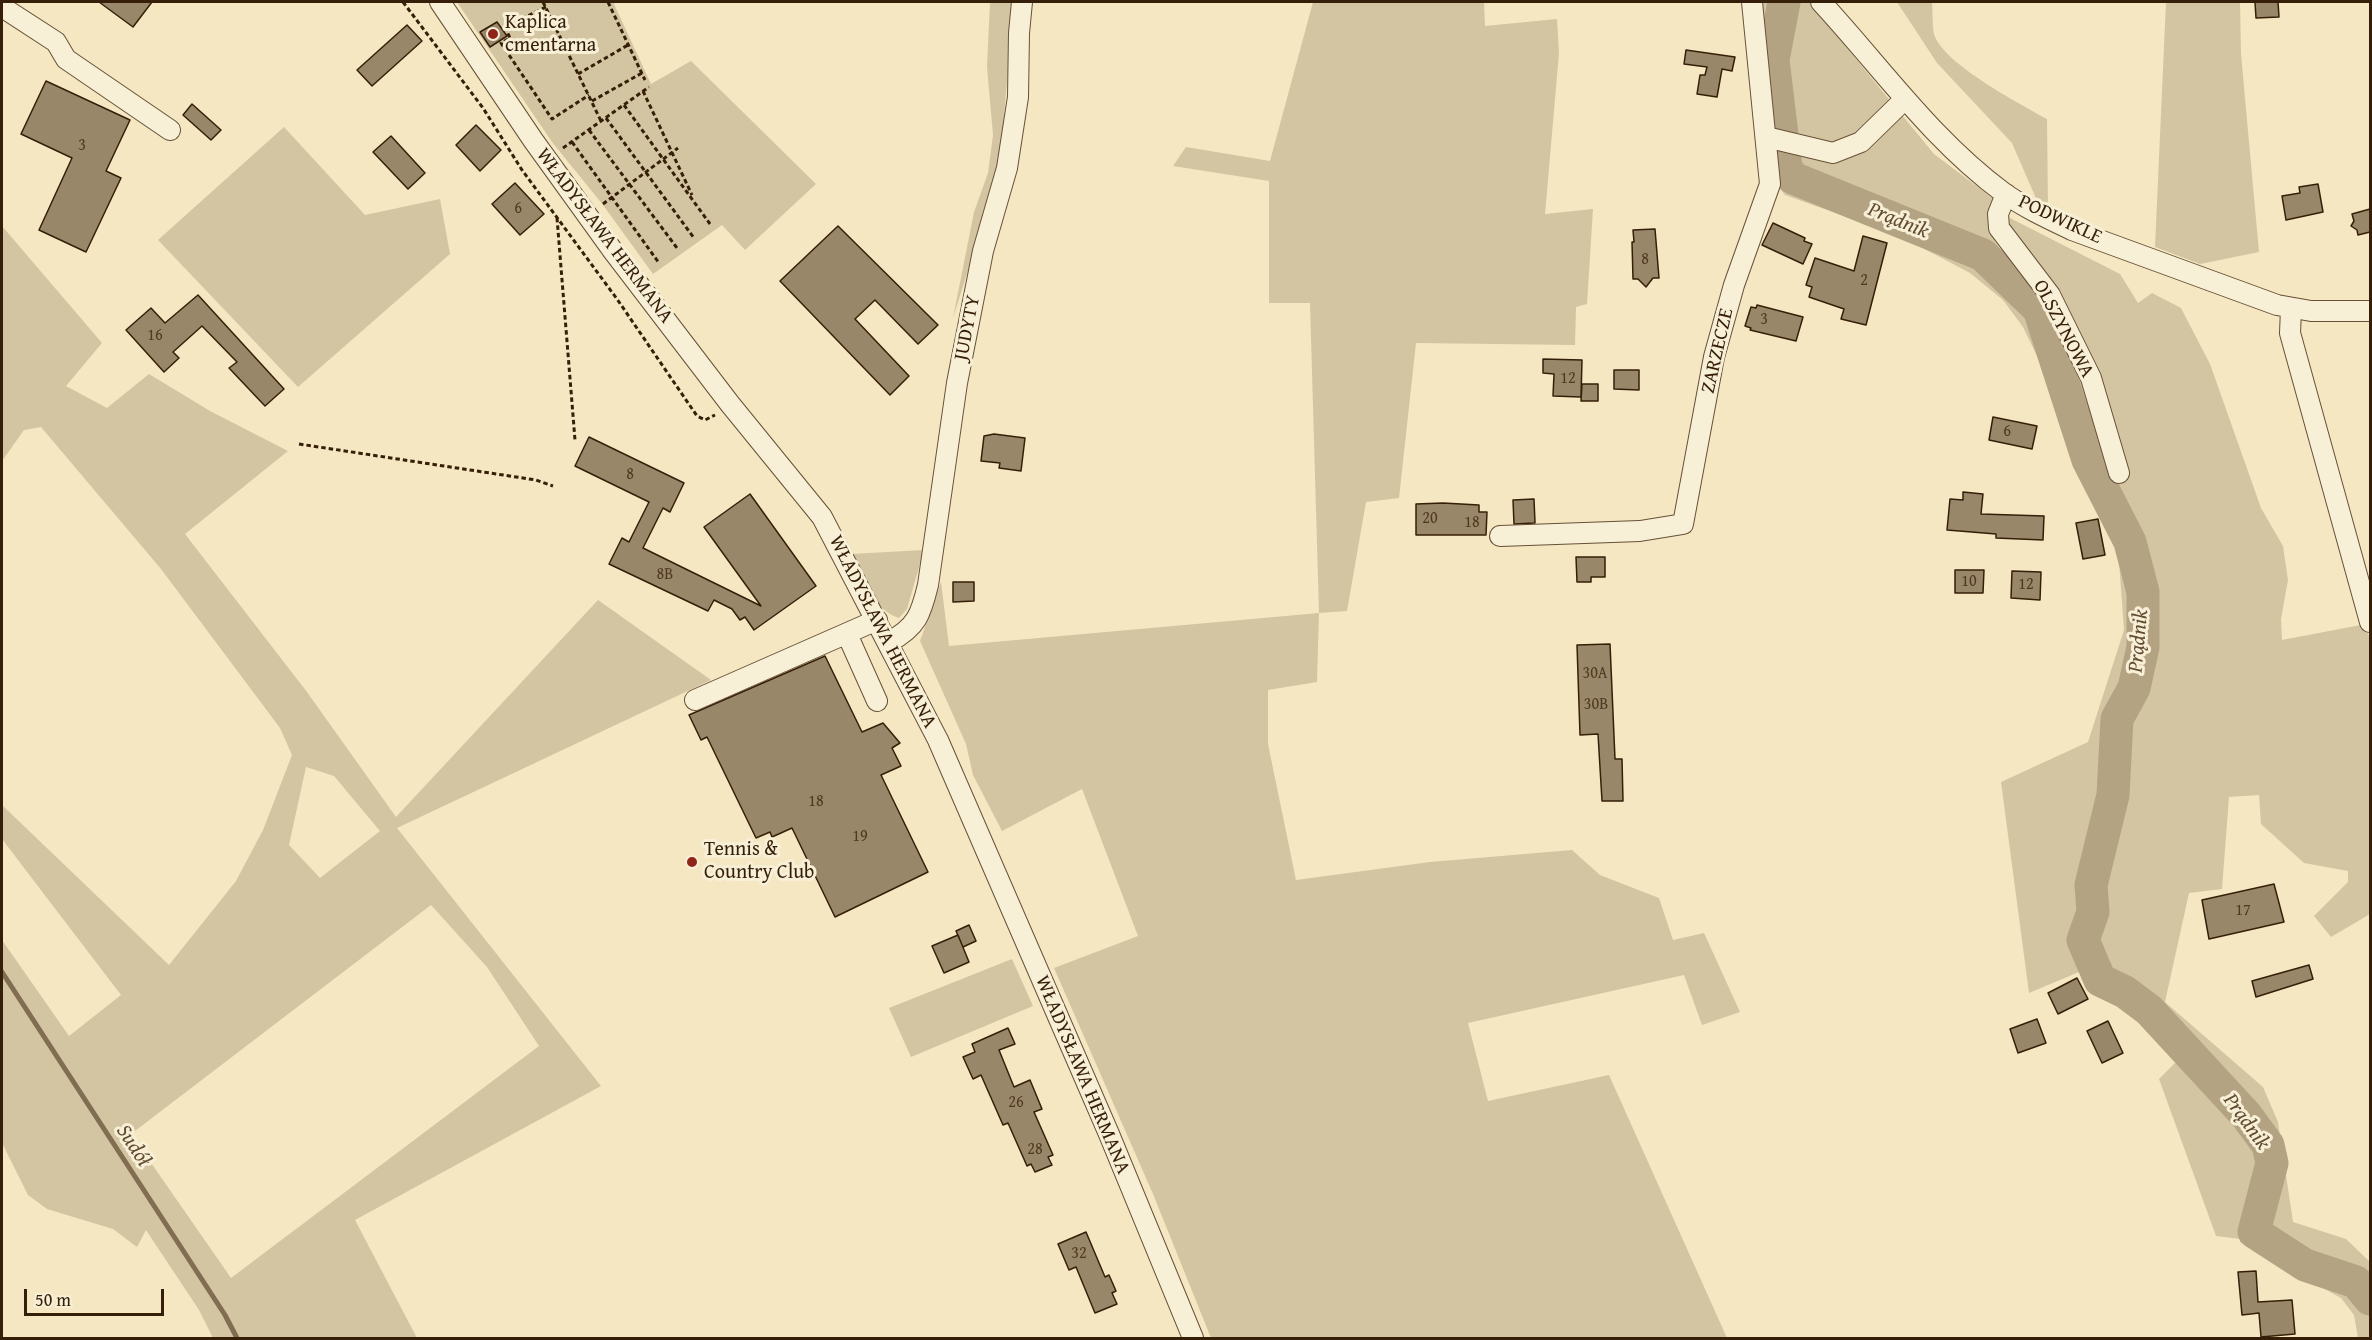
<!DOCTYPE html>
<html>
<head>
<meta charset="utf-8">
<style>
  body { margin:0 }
  #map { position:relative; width:2372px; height:1340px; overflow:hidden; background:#f4e7c1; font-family:"Gentium Book Plus",serif }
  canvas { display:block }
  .frame { position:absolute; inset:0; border:3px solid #361f09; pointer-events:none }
  .scale { position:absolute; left:24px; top:1289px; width:140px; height:27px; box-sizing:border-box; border:3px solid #361f09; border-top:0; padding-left:8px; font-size:18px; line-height:21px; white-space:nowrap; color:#361f09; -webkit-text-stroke:4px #f8efd7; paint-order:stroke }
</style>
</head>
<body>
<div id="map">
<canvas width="2372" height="1340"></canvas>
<div class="frame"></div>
<div class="scale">50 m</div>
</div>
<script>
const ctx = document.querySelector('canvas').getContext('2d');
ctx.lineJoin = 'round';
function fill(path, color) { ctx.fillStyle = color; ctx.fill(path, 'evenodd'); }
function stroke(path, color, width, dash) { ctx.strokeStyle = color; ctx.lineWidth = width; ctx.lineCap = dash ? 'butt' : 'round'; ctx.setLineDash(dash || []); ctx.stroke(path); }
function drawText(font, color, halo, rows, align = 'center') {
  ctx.font = font + ' "Gentium Book Plus",serif'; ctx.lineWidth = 6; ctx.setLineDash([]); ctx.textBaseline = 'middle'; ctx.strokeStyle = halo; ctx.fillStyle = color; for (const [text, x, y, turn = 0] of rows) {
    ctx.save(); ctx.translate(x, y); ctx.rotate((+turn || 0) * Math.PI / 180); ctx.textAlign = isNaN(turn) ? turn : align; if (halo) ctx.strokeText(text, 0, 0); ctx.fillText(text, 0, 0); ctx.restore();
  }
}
fill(new Path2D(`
  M457 2H613L651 84 691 61 816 184 745 250 722 225 653 274 603 205 552 142Z
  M990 2H1014L999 172 953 318 974 212 988 173 993 135 987 67Z
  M1313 2H1484L1485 26 1557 19 1559 53 1545 214 1593 209 1587 304 1576 307 1575 345 1416 343 1399 498 1366 502 1347 611 1319 613 1317 682 1268 690V744L1296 880 1430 862 1572 850 1600 875 1659 898 1673 940 1704 933 1740 1012 1702 1025 1684 975 1468 1023 1488 1101 1609 1075 1727 1338H1211L1153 1194 1054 968 1138 936 1082 789 1002 831 973 775 966 744 920 641 941 582 949 646 1319 613 1310 303H1269V181L1173 166 1186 147 1270 161Z
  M1757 2H1809L1934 154 1995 200 1991 230 1995 242 2045 308 2074 362 2103 436 2097 463 2085 468 2066 416 2023 327 2003 300 1970 273 1900 236 1785 195 1776 184Z
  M1897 2H1932C1933 12 1932 24 1934 34 1942 63 2020 104 2047 119L2048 208 2038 203 2012 143 1937 63Z
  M2166 2H2240L2241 54 2259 252 2200 264 2155 247Z
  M284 127 365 215 440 199 450 254 298 387 158 240Z
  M2006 216 2120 274 2138 303 2152 293 2181 308 2210 364 2261 508 2283 546 2288 580 2281 619 2282 640 2366 624 2370 641V914L2331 937 2314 916 2348 882V871L2304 863 2261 824 2259 795 2229 797 2222 889 2189 893 2165 1002 2263 1087 2278 1122 2293 1222 2346 1239 2370 1262V1338H2358L2354 1315 2341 1298 2240 1242V1239L2216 1236 2159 1079 2180 1058 2154 1024 2094 988 2079 972 2029 993 2001 782 2088 742 2124 630 2118 548 2093 485 2128 472 2008 233Z
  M2 226 102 343 66 386 107 408 149 374 210 411 288 451 185 534 307 692 396 817 598 600 711 680 397 828 601 1086 355 1220 417 1338H213L199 1310 146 1230 137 1247 113 1229 47 1209 28 1195 2 1143V940L69 1036 121 995 2 839V805L169 965 236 881 263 830 292 755 280 728 161 569 41 427 24 430 2 461ZM306 767 334 776 380 831 320 878 289 845ZM431 905 487 967 539 1046 231 1278 131 1134Z
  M924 550 907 609 899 618C871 608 863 579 851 554Z
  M1012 959 1033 1006 911 1057 889 1008Z`), '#d4c5a2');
stroke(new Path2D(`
  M2 972 225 1315 237 1338`), '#816e52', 5);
stroke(new Path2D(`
  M1784 2 1773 60 1786 168 1793 178 1983 255 2039 309 2088 460 2130 542 2143 592V647L2134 688 2117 719 2113 795 2091 885 2093 912 2083 940 2100 980 2125 992 2149 1010 2246 1115 2268 1145 2272 1163 2254 1232 2305 1265 2356 1282 2370 1299`), '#b3a382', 33);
const building = new Path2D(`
  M99 2H152L133 27Z
  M2255 2H2278L2279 17 2256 18Z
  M497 22 507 36 490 47 480 32Z
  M407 25 422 41 372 86 357 70Z
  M1686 50 1735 57 1732 71 1722 69 1717 97 1697 94 1700 75H1705L1707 67 1684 64Z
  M46 81 130 120 106 171 121 178 86 252 39 230 72 158 21 134Z
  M192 104 221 130 211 140 183 115Z
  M476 125 501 150 480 171 456 145Z
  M391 136 425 173 408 189 373 152Z
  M515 183 544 214 520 235 492 204Z
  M2318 184 2323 212 2286 220 2282 196 2300 193 2299 187Z
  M2370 209V232L2358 235 2357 230 2351 226 2354 221 2352 214Z
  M1773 223 1805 238 1804 241 1812 244 1803 264 1762 245Z
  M838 226 938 325 918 344 875 300 855 319 909 376 890 395 780 281Z
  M1655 229 1659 278H1653L1646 287 1638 279H1633L1632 242H1634L1633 230Z
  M1863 236 1887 243 1866 325 1841 319 1844 309 1809 297 1812 287 1806 285 1815 258 1854 271Z
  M198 295 284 389 265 406 229 368 237 362 202 326 173 352 179 358 164 372 126 330 151 308 165 323Z
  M1757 305 1803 317 1796 341 1750 330 1751 328 1745 326 1751 307 1756 308Z
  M1543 359 1582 360 1581 397 1553 396 1554 374 1543 373Z
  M1614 370H1639V390L1614 389Z
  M1582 384H1598V401H1581Z
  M1993 417 2037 426 2032 449 1989 440Z
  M994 434 1025 438 1021 471 999 468 1000 463 981 461 984 436Z
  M589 437 684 483 670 512 663 508 643 548 761 606 704 527 750 494 816 586 754 630 745 617 740 620 732 609 714 600 708 611 609 564 622 538 629 542 649 502 575 466Z
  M1963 492 1983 494 1981 514 2044 516 2043 540 1996 538V534L1947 530 1950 499 1963 500Z
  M1534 499 1535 523 1514 524 1513 500Z
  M1443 503 1479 505V512H1487L1486 535H1416V504Z
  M2098 519 2105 555 2083 559 2076 523Z
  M1576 557H1605V577H1591V582H1577Z
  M1955 570H1984L1983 593H1955Z
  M2012 571 2041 572 2040 600 2011 598Z
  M953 582H974V601L953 602Z
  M1610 644 1615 759H1622L1623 801H1602L1598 734 1580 735 1577 645Z
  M825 656 862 732 883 723 900 743 892 748 901 766 881 775 928 872 835 917 792 828 772 837 770 832 756 838 707 737 701 740 689 715Z
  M2274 884 2284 922 2209 939 2202 900Z
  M969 925 976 941 963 947 956 931Z
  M958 935 969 962 944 973 932 946Z
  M2309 965 2313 979 2256 997 2252 981Z
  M2077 978 2088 999 2058 1014 2048 993Z
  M2037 1019 2046 1043 2018 1053 2010 1029Z
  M2108 1021 2123 1053 2102 1063 2087 1031Z
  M1008 1028 1015 1044 999 1050 1014 1087 1030 1080 1042 1109 1034 1112 1053 1155 1048 1157 1052 1165 1035 1172 1031 1164 1027 1166 1008 1123 1003 1125 981 1075 973 1079 963 1057 975 1052 972 1044Z
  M1086 1232 1105 1277 1109 1275 1116 1291 1112 1293 1117 1304 1095 1313 1076 1267 1069 1270 1058 1244Z
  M2256 1271 2258 1302 2292 1300 2295 1334 2261 1337 2259 1313 2242 1315 2238 1272Z`);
fill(building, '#998769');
stroke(building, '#361f09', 1.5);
const minor = new Path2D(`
  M440 2 533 140 613 251 730 404 822 517 938 740 1109 1134 1193 1338
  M1821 2C1881 67 1932 140 2004 193 2025 208 2049 219 2072 230L2277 305 2311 311H2370
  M2 7 56 42 66 59 170 130
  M1766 137 1833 153 1861 142 1905 99
  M2006 194 1998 214 1999 228 2050 295 2091 378 2119 473
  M2291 309 2290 333 2370 622
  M1500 536 1640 531 1683 524 1714 357 1734 285 1770 184 1752 2
  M847 634 877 701
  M889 642C917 627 921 614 928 585L957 383 983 251 1007 168 1018 97 1019 33 1022 2
  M695 700 877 620`);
stroke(minor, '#665137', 22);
stroke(new Path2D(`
  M403 2 483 108 522 170 617 299 697 416 705 420 715 415
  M543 2 601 121
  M608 2 645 80
  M546 7 505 27 510 38 501 43 552 119 589 95
  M578 74 628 45
  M643 91 692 195
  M592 101 642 73
  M624 105 710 224
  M606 118 694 238
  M589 130 677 248
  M572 142 659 263
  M563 148 649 87
  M603 204 678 148
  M557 218 575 440
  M299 444 536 480 553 486`), '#361f09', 3, [4.5, 3]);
stroke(minor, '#f8efd7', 20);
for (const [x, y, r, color] of [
  [493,34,6,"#8f2418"],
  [692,862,6,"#8f2418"]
]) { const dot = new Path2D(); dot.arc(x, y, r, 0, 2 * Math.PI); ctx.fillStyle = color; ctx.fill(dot); stroke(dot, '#f8efd7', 2); }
drawText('16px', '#4f3921', null, [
  ["3",82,146],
  ["6",518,209],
  ["8",1645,260],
  ["2",1864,281],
  ["3",1764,320],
  ["16",155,336],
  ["12",1568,379],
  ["6",2007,432],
  ["8",630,475],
  ["20",1430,519],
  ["18",1472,523],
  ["8B",665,575],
  ["10",1969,582],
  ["12",2026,585],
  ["30A",1595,674],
  ["30B",1596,705],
  ["18",816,802],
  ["19",860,837],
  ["17",2243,911],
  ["26",1016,1103],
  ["28",1035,1150],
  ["32",1079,1254]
]);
drawText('20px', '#361f09', '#f8efd7', [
  ["Kaplica",505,23],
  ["cmentarna",505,46],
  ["Tennis &",704,850],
  ["Country Club",704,873]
], 'left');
drawText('20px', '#361f09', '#f8efd7', [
  ["PODWIKLE",2060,220,25],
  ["WŁADYSŁAWA HERMANA",604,236,53],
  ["JUDYTY",968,328,-79],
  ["OLSZYNOWA",2063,329,62],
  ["ZARZECZE",1718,351,-77],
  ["WŁADYSŁAWA HERMANA",882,632,63],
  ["WŁADYSŁAWA HERMANA",1082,1075,67]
]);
drawText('italic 21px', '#624d33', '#f8efd7', [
  ["Prądnik",1898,221,22],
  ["Prądnik",2139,641,-85],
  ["Prądnik",2246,1122,54],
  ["Sudół",133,1146,57]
]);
</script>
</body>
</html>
